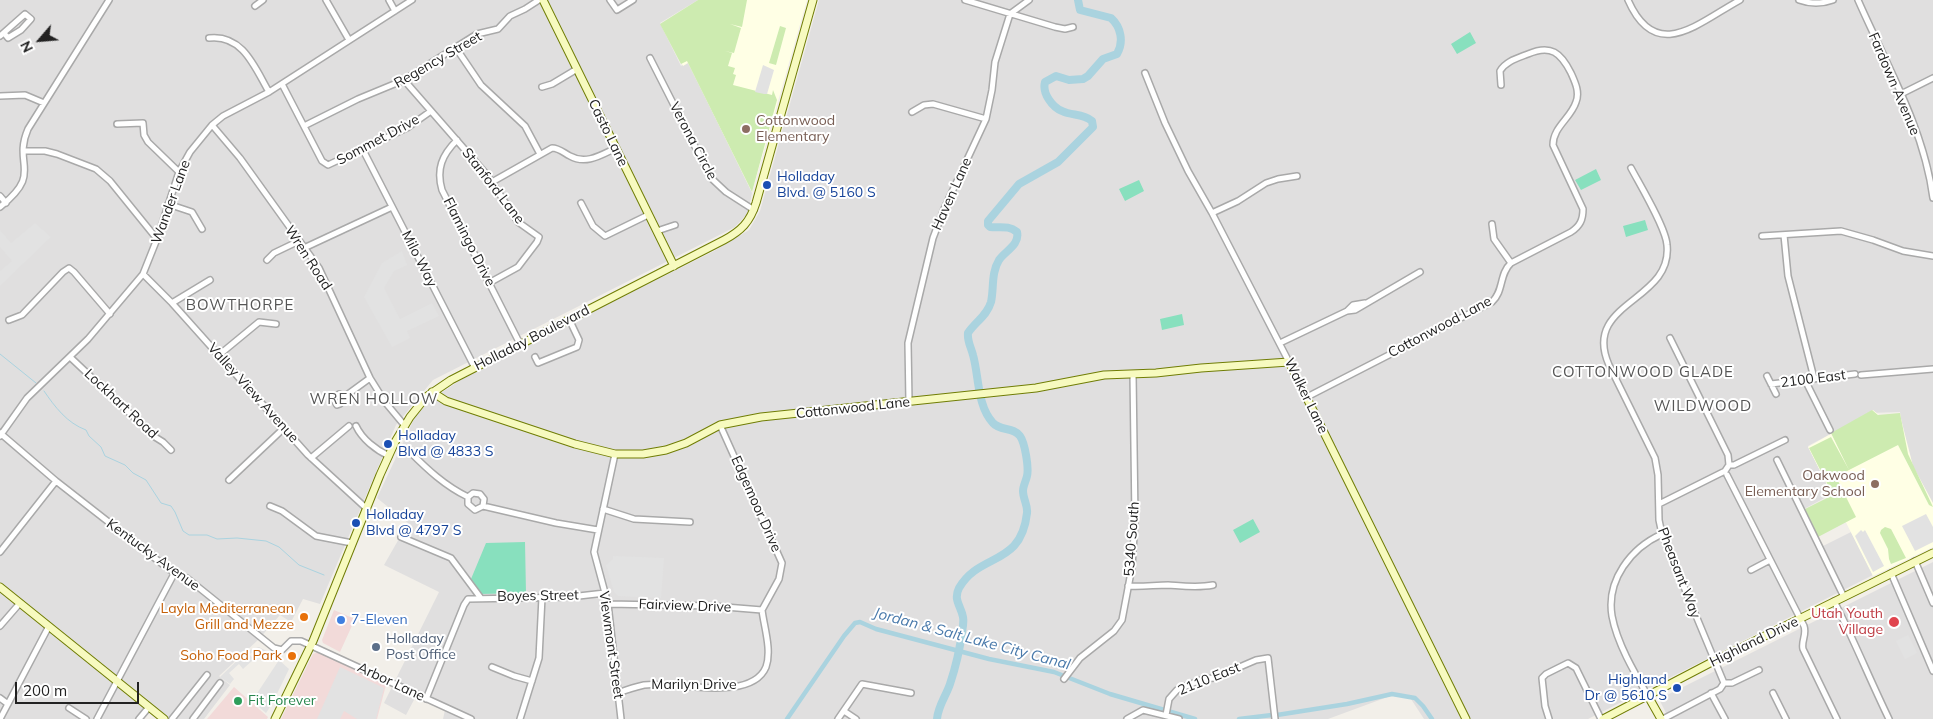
<!DOCTYPE html>
<html>
<head>
<meta charset="utf-8">
<style>
  body { margin:0 }
  #map { position:relative; width:1933px; height:719px; overflow:hidden; background:#f2efe9; font-family:Mulish,sans-serif }
  canvas { display:block }
  .north { position:absolute; left:15px; top:15px; width:50px; height:50px; -webkit-text-stroke:4px #fff; paint-order:stroke; rotate:243deg; font-size:14px; font-weight:700; line-height:20px; text-align:center; color:#222 }
  .north::after { content:''; display:block; margin:auto; width:18px; height:22px; background:#222; clip-path:polygon(50% 0,100% 100%,50% 72%,0 100%) }
  .scale { position:absolute; left:15px; top:682px; width:124px; height:22px; box-sizing:border-box; border:2px solid #222; border-top:0; padding-left:6px; font-size:15px; line-height:18px; white-space:nowrap; color:#222; -webkit-text-stroke:4px #fff; paint-order:stroke }
</style>
</head>
<body>
<div id="map">
<canvas width="1933" height="719"></canvas>
<div class="north">N</div>
<div class="scale">200 m</div>
</div>
<script>
const ctx = document.querySelector('canvas').getContext('2d');
ctx.lineJoin = 'round';
function fill(path, color) { ctx.fillStyle = color; ctx.fill(path, 'evenodd'); }
function stroke(path, color, width, dash) { ctx.strokeStyle = color; ctx.lineWidth = width; ctx.lineCap = dash ? 'butt' : 'round'; ctx.setLineDash(dash || []); ctx.stroke(path); }
function drawText(font, color, halo, rows, align = 'center') {
  ctx.font = font + ' Mulish,sans-serif'; ctx.lineWidth = 4; ctx.setLineDash([]); ctx.textBaseline = 'middle'; ctx.strokeStyle = halo; ctx.fillStyle = color; for (const [text, x, y, turn = 0] of rows) {
    ctx.save(); ctx.translate(x, y); ctx.rotate((+turn || 0) * Math.PI / 180); ctx.textAlign = isNaN(turn) ? turn : align; if (halo) ctx.strokeText(text, 0, 0); ctx.fillText(text, 0, 0); ctx.restore();
  }
}
fill(new Path2D(`
  M0 0H698L660 23 681 66 688 61 752 193 748 213 735 227 433 380 396 425 320 604 303 599 291 622 280 615 258 640 219 676 230 685 204 719H170L149 703 137 719H0Z
  M819 0H1933V511L1907 454 1900 412 1870 413 1808 446 1832 494 1804 509 1823 546 1851 532 1873 575 1588 719H1424L1411 699 1393 695 1328 719H443L445 710 416 696 406 715 384 703 439 592 384 565 408 523 377 498 415 417 432 399 471 373 714 251 749 230 760 211Z
  M1933 562V719H1669L1659 699Z`), '#e0dfdf');
fill(new Path2D(`
  M334 610 355 619 340 652 323 643 322 640Z
  M318 652 386 685 377 719H281L313 654Z
  M234 687 268 717 267 719H207Z`), '#f2dad9');
fill(new Path2D(`
  M700 0H807L752 192 688 63 683 66 664 31Z
  M1873 410 1879 415H1900L1913 466 1933 503V547L1873 576 1808 447Z`), '#ffffe5');
fill(new Path2D(`
  M698 0H747L742 27 730 24 741 28 734 53 725 51 732 53 728 66 735 68 733 74 736 75 733 85 772 95 773 90 777 100 752 192 687 61 681 64 660 24Z
  M780 26 786 28 776 65 769 63Z
  M1872 410 1878 415 1900 413 1908 454 1933 507 1929 505 1898 445 1849 470 1831 433Z
  M1831 437 1849 470 1836 477 1856 517 1818 537 1805 509 1833 495 1809 448Z
  M1885 527 1891 529 1906 558 1891 564 1889 559 1888 549 1880 533 1881 530Z`), '#cdebb0');
fill(new Path2D(`
  M1470 32 1476 43 1457 54 1451 44Z
  M1596 169 1601 180 1581 190 1575 180Z
  M1139 180 1144 191 1125 201 1119 189Z
  M1645 220 1648 230 1626 237 1623 226Z
  M1182 314 1184 325 1162 330 1160 319Z
  M1253 519 1260 532 1240 543 1233 530Z
  M525 542 526 593 481 594 471 579 486 543Z`), '#88e0be');
fill(new Path2D(`
  M763 65 774 70 767 94H764L755 92Z
  M35 223 51 237 0 286V271L12 261 0 247V230L11 243Z
  M402 251 407 265 394 271 384 288 400 319 432 303 439 316 407 331 410 338 392 347 364 297 382 263Z
  M1926 514 1933 527V542L1915 551 1902 526Z
  M1861 530 1863 532 1865 530 1884 566 1873 572 1855 536Z
  M613 556 664 558 661 598 618 596 614 592 606 565 613 559Z
  M1908 635 1917 653 1905 659 1896 641Z
  M259 647 272 654 270 657 259 651 254 652 249 654 254 659 243 669 239 664 229 673 234 679 230 684 220 677 247 651Z
  M279 660 289 669 272 704 266 713 252 701Z
  M340 667 384 688 376 719H357L344 711 340 719H317Z`), '#e2e2e2');
stroke(new Path2D(`
  M0 354 36 383
  M44 391C55 407 67 423 86 430L89 436 101 447 105 456 125 465 133 473 146 480 161 503 171 506 175 512 183 531 189 535H207L217 539 237 538 266 541 279 547 299 565 324 575`), '#aad3df', 1);
stroke(new Path2D(`
  M1277 715 1347 704 1392 694 1415 698 1423 706 1432 719
  M787 719 844 636 855 623 860 622 876 629 989 659 1054 672 1110 694 1195 719
  M1239 719 1272 715`), '#aad3df', 4.5);
stroke(new Path2D(`
  M937 719C938 706 946 696 950 684 955 669 960 648 962 632 963 627 964 622 963 617 961 606 953 600 959 588 980 552 1021 567 1027 513 1028 505 1023 499 1023 491 1023 486 1026 481 1027 476 1029 468 1025 443 1020 436 1014 427 1000 431 993 423 977 406 979 376 973 355 971 347 967 341 968 333 975 322 987 316 991 302 994 289 991 273 999 260 1005 251 1020 245 1017 232 1008 225 1001 228 990 227L988 225V221L1019 184 1058 162 1093 127 1092 121C1083 113 1072 116 1062 111 1052 107 1042 93 1045 82L1056 76 1069 80 1083 79 1088 76 1103 59 1117 54C1124 42 1121 27 1111 18L1080 10 1078 0`), '#aad3df', 8);
const street = new Path2D(`
  M326 0 349 40
  M389 0 395 11
  M610 0 617 10 633 0
  M965 0 1055 27 1065 29 1073 27
  M1628 0C1656 64 1698 23 1740 0
  M1799 0C1810 4 1822 4 1833 0
  M1858 0C1886 64 1924 128 1933 198
  M255 6 263 0
  M0 36 25 14 31 19 21 30 8 38 4 33
  M209 38C243 34 255 68 269 92
  M456 48 481 85 525 126 540 154
  M650 58 711 178 726 192 754 210
  M1145 73 1165 123 1188 171 1212 213 1289 362
  M404 80 487 175 518 222 539 237 537 242 518 267 489 283
  M282 84 322 161 328 165 407 128 431 111
  M542 87 552 84 577 69
  M1901 94 1933 78
  M0 96 25 95 44 103
  M912 112 924 105 933 104 986 119
  M117 124 143 123 144 135 148 142 179 172
  M212 125 240 158 319 268 370 378 385 402 405 426
  M304 126 358 99 404 80 477 34 498 29 510 16 525 9 539 0
  M457 140C442 155 436 169 442 190L520 344
  M363 150 475 368
  M24 151H45L57 154 96 169 110 181 157 239
  M1631 168C1640 185 1666 228 1667 245 1673 302 1581 302 1609 365L1655 458 1658 475 1659 520 1662 534 1724 683
  M492 182 552 148C559 148 564 153 570 156 586 165 601 155 616 148
  M0 196 6 203
  M581 203 593 226 605 236 648 215
  M168 204 192 212 202 229
  M0 207C44 172 12 166 28 129L109 0
  M1212 213 1238 201 1266 183 1278 179 1297 176
  M1492 224 1494 239 1511 263
  M657 231 675 225
  M1784 235 1788 276 1814 378
  M1762 236 1841 231 1873 240 1903 251 1933 256
  M304 248 392 207
  M267 260 274 253 299 241
  M143 274 172 303 308 455 366 508
  M172 303 210 280
  M1347 311 1353 305 1365 303
  M9 320 22 315 63 272 69 268 74 272 110 314
  M1280 343 1347 311 1355 310 1420 272
  M219 355 259 322 276 324
  M70 357 155 437 163 442 171 450
  M535 357 538 363 577 347 579 340 569 319
  M1861 375 1933 369
  M1767 376 1776 394
  M1805 380 1830 430
  M1771 384 1855 374
  M344 397 339 394 333 398 337 405 340 404 344 397 370 378
  M1307 397 1492 302C1504 291 1499 274 1511 263L1571 232C1580 226 1583 220 1583 209L1553 145C1553 127 1571 118 1576 102 1580 92 1575 82 1571 73 1561 53 1551 44 1528 54 1518 58 1506 61 1500 71L1501 85
  M909 402 908 343 933 238 944 209 986 119 992 90 995 62 1010 14 1029 0
  M720 425 782 563 779 579 762 610
  M356 426C362 439 376 450 389 456
  M0 433 56 481 170 570 187 578 274 648 282 650 291 641H301L471 719
  M0 436 27 398 88 339 143 274 157 239 179 172 190 152 212 125 223 116 269 92 412 0
  M409 451C427 469 445 486 468 497
  M615 454 594 552 608 604 621 719
  M311 458 349 426
  M1777 460 1844 597
  M1729 465H1734L1785 440
  M1727 475 1804 626C1807 635 1801 641 1803 649L1837 719
  M229 480 283 429
  M1659 504 1725 471 1729 465 1728 455 1670 338
  M270 506 282 511 316 536 352 543
  M483 506 484 499 480 494 473 493 468 497V504L475 510 483 506 556 523 598 530
  M603 509 634 519 690 522
  M401 537 451 558 480 597
  M0 552 56 481
  M1915 561 1933 603
  M1751 570 1770 560
  M1891 573 1933 671
  M1128 586C1142 587 1155 585 1168 585 1183 586 1198 588 1213 585
  M1834 601C1854 640 1870 680 1889 719
  M608 604 713 606 762 610
  M0 626 20 603
  M492 667 514 676 532 681
  M1064 679 1080 658 1114 631 1122 620 1132 567 1135 519 1133 374
  M1724 683H1732L1759 670
  M618 693C626 690 635 687 644 685 674 681 751 703 766 667 772 650 764 627 762 610
  M1711 693 1725 719
  M1773 693 1786 719
  M1648 696C1634 672 1617 643 1612 616 1606 580 1631 548 1662 534
  M0 698 8 704
  M426 699 464 605 468 599 570 597 605 593
  M69 708 86 719
  M844 711 856 719
  M1166 715 1169 699 1177 690 1203 679 1214 678 1256 660 1268 658 1275 719
  M0 719 49 626
  M97 719 175 572
  M139 719 149 707
  M172 719 207 675
  M193 719 220 683
  M520 719 539 658 542 597
  M838 719 862 684 911 693
  M1127 719 1143 710 1179 719
  M1549 719 1545 706 1542 678 1546 674 1568 663 1576 668 1601 719
  M1663 719 1720 689 1724 683`);
const secondary = new Path2D(`
  M543 0 674 266
  M432 392 446 401 575 444 615 454H643L666 450 686 443 720 425 761 417 1036 388 1104 375 1156 373 1201 368 1289 362 1466 719
  M0 587 164 719
  M1648 696 1661 719
  M275 719 313 641 380 475 395 442 410 417 426 397 451 380 724 240C741 231 750 222 756 203L813 0
  M1603 719 1714 661 1933 553`);
stroke(street, '#a9a9a9', 8);
stroke(secondary, '#707d05', 9);
stroke(street, '#fff', 5);
stroke(secondary, '#f7fabf', 7);
for (const [x, y, r, color] of [
  [746,129,5,"#8d6e63"],
  [767,185,5,"#1a4fb4"],
  [388,444,5,"#1a4fb4"],
  [1875,484,5,"#8d6e63"],
  [356,523,5,"#1a4fb4"],
  [304,617,5,"#e8710a"],
  [341,620,5,"#3f7fe0"],
  [1894,622,6,"#e0444e"],
  [376,647,5,"#5c6f8a"],
  [292,656,5,"#e8710a"],
  [1677,688,5,"#1a4fb4"],
  [238,701,5,"#2e9e5b"]
]) { const dot = new Path2D(); dot.arc(x, y, r, 0, 2 * Math.PI); ctx.fillStyle = color; ctx.fill(dot); stroke(dot, '#fff', 2); }
drawText('14px', '#222', '#fff', [
  ["Regency Street",438,60,-30],
  ["Fardown Avenue",1894,84,67],
  ["Casto Lane",608,133,64],
  ["Sommet Drive",378,140,-28],
  ["Verona Circle",693,141,62],
  ["Stanford Lane",493,186,52],
  ["Haven Lane",952,194,-66],
  ["Wander Lane",171,202,-70],
  ["Flamingo Drive",469,242,63],
  ["Wren Road",308,258,57],
  ["Milo Way",419,259,63],
  ["Cottonwood Lane",1440,327,-28],
  ["Holladay Boulevard",532,338,-27],
  ["2100 East",1813,379,-7],
  ["Valley View Avenue",253,393,48],
  ["Walker Lane",1306,396,64],
  ["Lockhart Road",121,404,43],
  ["Cottonwood Lane",853,408,-6],
  ["Edgemoor Drive",756,504,66],
  ["5340 South",1132,539,-86],
  ["Kentucky Avenue",153,555,36],
  ["Pheasant Way",1679,573,69],
  ["Boyes Street",538,596,-1],
  ["Fairview Drive",685,606,2],
  ["Highland Drive",1754,642,-26],
  ["Viewmont Street",611,645,82],
  ["2110 East",1209,679,-22],
  ["Arbor Lane",391,682,25],
  ["Marilyn Drive",694,685]
]);
drawText('14px', '#785e54', '#fff', [
  ["Cottonwood",756,121],
  ["Elementary",756,137],
  ["Oakwood",1865,476,"right"],
  ["Elementary School",1865,492,"right"]
], 'left');
drawText('14px', '#164399', '#fff', [
  ["Holladay",777,177],
  ["Blvd. @ 5160 S",777,193],
  ["Holladay",398,436],
  ["Blvd @ 4833 S",398,452],
  ["Holladay",366,515],
  ["Blvd @ 4797 S",366,531],
  ["Highland",1667,680,"right"],
  ["Dr @ 5610 S",1667,696,"right"]
], 'left');
drawText('14px', '#c56008', '#fff', [
  ["Layla Mediterranean",294,609],
  ["Grill and Mezze",294,625],
  ["Soho Food Park",282,656]
], 'right');
drawText('14px', '#be3a42', '#fff', [
  ["Utah Youth",1883,614],
  ["Village",1883,630]
], 'right');
drawText('14px', '#366cbe', '#fff', [
  ["7-Eleven",351,620]
], 'left');
drawText('14px', '#4e5e75', '#fff', [
  ["Holladay",386,639],
  ["Post Office",386,655]
], 'left');
drawText('14px', '#27864d', '#fff', [
  ["Fit Forever",248,701]
], 'left');
ctx.letterSpacing = '1px';
drawText('15px', '#555', '#fff', [
  ["BOWTHORPE",240,305],
  ["COTTONWOOD GLADE",1643,372],
  ["WREN HOLLOW",374,399],
  ["WILDWOOD",1703,406]
]);
ctx.letterSpacing = '0px';
drawText('italic 15px', '#4a7aab', '#fff', [
  ["Jordan & Salt Lake City Canal",972,639,15]
]);
</script>
</body>
</html>
